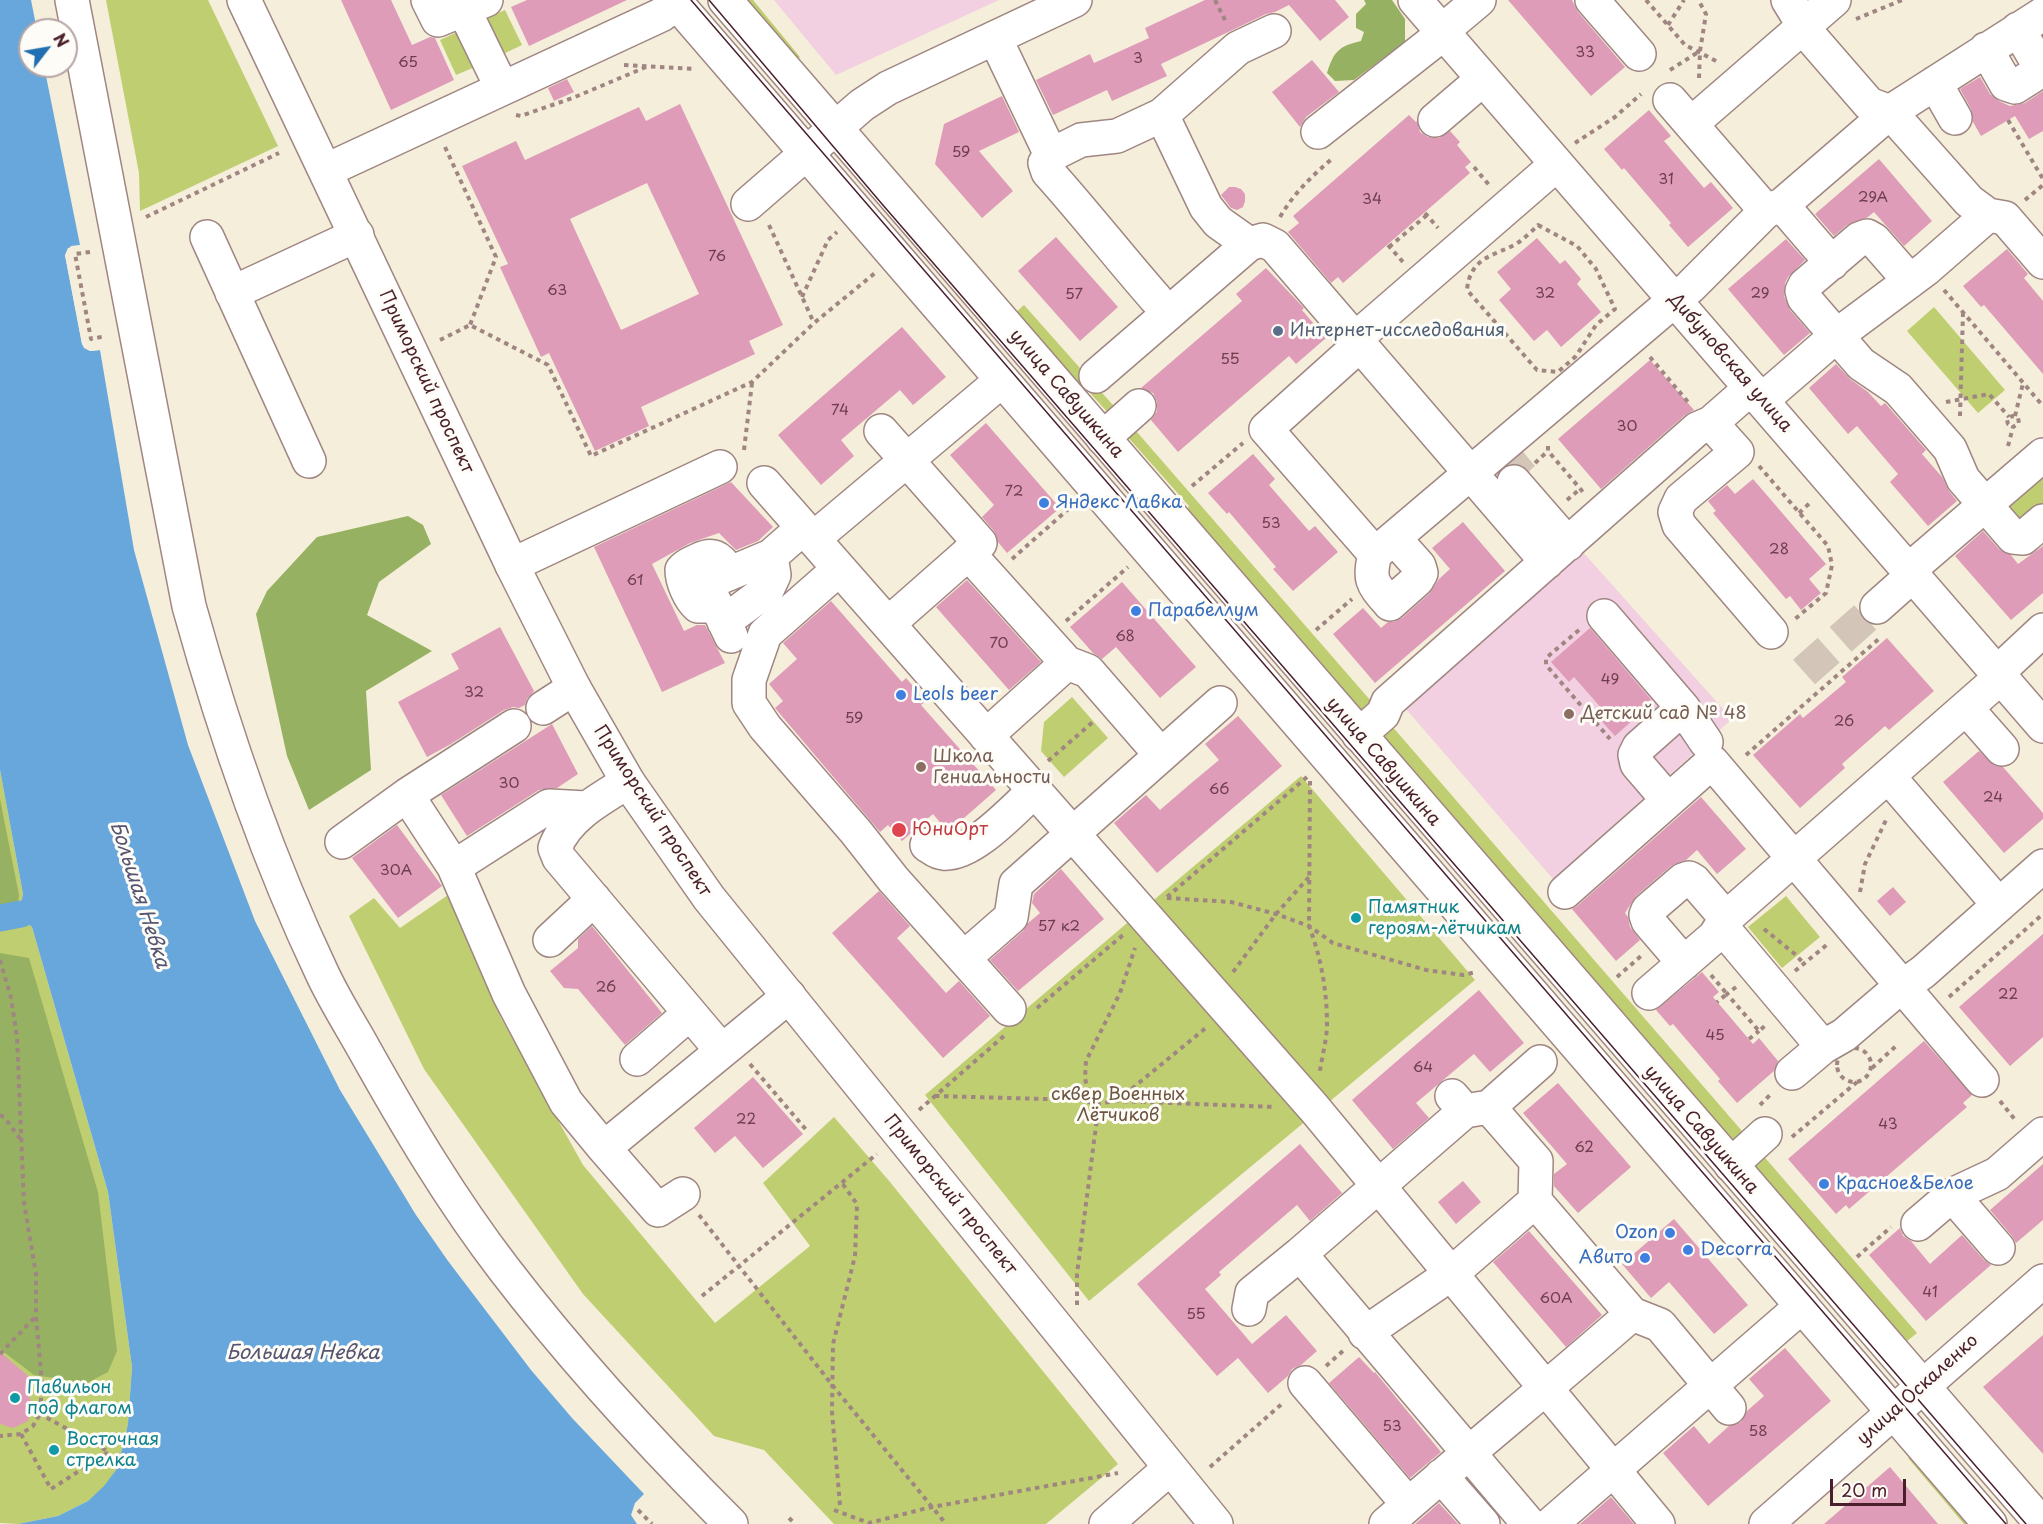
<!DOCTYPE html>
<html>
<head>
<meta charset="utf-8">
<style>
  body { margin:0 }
  #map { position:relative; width:2043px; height:1524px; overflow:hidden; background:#f5eeda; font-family:"Playpen Sans",sans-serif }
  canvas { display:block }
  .north { position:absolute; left:18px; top:18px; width:60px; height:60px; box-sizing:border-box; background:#fdfcf7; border:2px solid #b5a4a5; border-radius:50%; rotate:59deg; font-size:16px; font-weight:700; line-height:24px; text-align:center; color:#4a1f2b }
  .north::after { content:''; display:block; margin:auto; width:21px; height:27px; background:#1f6fb2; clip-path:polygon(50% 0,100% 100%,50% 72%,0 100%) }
  .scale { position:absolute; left:1830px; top:1479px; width:76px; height:27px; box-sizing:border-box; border:3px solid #4a1f2b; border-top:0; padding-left:8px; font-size:18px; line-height:21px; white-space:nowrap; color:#4a1f2b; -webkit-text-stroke:4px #fdfcf7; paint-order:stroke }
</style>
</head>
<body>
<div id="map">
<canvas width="2043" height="1524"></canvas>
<div class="north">N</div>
<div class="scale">20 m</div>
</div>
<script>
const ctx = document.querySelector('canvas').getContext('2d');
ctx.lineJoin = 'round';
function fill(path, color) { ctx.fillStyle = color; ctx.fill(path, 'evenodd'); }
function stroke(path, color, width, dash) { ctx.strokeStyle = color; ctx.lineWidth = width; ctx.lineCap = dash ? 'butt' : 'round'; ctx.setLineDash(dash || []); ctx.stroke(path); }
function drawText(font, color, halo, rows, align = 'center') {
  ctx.font = font + ' "Playpen Sans",sans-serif'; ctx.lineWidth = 6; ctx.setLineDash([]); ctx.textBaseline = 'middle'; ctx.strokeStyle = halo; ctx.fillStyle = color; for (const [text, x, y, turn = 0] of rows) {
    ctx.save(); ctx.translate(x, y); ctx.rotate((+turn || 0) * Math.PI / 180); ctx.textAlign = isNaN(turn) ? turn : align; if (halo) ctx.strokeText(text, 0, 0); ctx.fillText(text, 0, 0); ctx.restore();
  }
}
fill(new Path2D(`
  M774 0H999L836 75Z
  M1582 551 1732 719 1553 879 1406 709Z`), '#f2cfe1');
fill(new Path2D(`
  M106 0H208L278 146 140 211 139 173Z
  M739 0H753L800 57 793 63Z
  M505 10 522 45 497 57 482 23 487 18Z
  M457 32 482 64 456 75 440 40Z
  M1024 305 1120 413 1110 415 1082 384 1073 387 1012 316Z
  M1934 307 2005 390 1978 413 1907 331Z
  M1130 424 1377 708 1362 721 1185 517 1189 506 1126 435Z
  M2043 472V514L2027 527 2006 510 2007 503Z
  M1072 697 1108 738 1064 777 1041 751 1044 722Z
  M1391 725 1748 1138 1734 1145 1377 738Z
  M0 770 23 894 21 903 19 904 24 923H27L32 927 108 1192 132 1367 128 1423 125 1439 116 1470 104 1487 88 1501 58 1516 18 1524 0 1523Z
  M1301 776 1475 980 1329 1102 1149 904Z
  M448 895 501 1018 583 1165 715 1323 810 1246 763 1183 834 1117 890 1182 1118 1464 1046 1524H834L764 1450 714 1436 583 1294 424 1069 349 916 374 898 400 928Z
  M1786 896 1820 937 1782 968 1748 927Z
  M1133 918 1313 1115 1089 1301 925 1095Z
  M1760 1152 1917 1333 1901 1346 1750 1163Z
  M1915 1452 1976 1524H1964L1908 1458Z`), '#bfce70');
fill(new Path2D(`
  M1364 0H1392L1405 19V42L1354 80 1335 81 1327 73C1334 51 1339 46 1361 41L1364 32 1356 28V14L1366 4Z
  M408 516 423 525 431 544 379 582 367 615 432 651 366 691 371 770 309 810 287 756 256 614 267 591 317 537Z
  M0 799 19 895 18 904 0 908Z
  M0 953 29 958 98 1192 117 1351 108 1372 87 1383 34 1375 0 1349Z`), '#97b162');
fill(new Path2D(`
  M0 0H31L37 30H30V66H44L80 245 71 246 65 255 82 344 90 351 100 350 134 550 188 745 255 921 340 1090 416 1215 448 1261 531 1370 572 1418 644 1494 635 1503 631 1515 637 1524H0H18L58 1516 88 1501 104 1486 116 1470 125 1439 128 1423 132 1367 108 1192 32 927 27 923H24L18 904 21 903 23 894 0 770Z`), '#68a7db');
fill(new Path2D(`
  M80 245V248L70 250 68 254 85 343 90 348 99 347 100 350 90 351 84 348 82 344 65 255 68 248Z`), '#f5eeda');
stroke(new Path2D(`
  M0 918 21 914`), '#68a7db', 27);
fill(new Path2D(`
  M341 0H391L412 45 430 37 435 38 454 80 391 110Z
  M527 0H627L529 46 511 7Z
  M1205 0H1335L1349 17 1320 41 1289 5 1275 12 1266 14 1161 64 1167 76 1112 101 1107 90 1053 115 1036 80 1090 54 1094 63 1149 38 1145 28Z
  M1508 0H1572L1578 12 1625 67 1591 96Z
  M1312 60 1339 92 1306 117 1300 127 1272 92Z
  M1980 77 1990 94 1999 101 2010 106 2025 103 2043 91V131L2029 139 2015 116 1981 136 1973 122 1971 109 1960 89Z
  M567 79 574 92 554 101 548 88Z
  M1002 96 1019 132 979 151 1013 191 982 218 935 164 944 124Z
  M680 104 783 325 749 341 755 354 641 407 649 426 595 451 549 353 541 357 500 267 508 264 462 166 516 141 525 160 639 107 646 121ZM647 183 699 294 621 330 570 219Z
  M1649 110 1671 136 1664 141 1704 188 1711 182 1733 208 1688 247 1669 225 1671 223 1624 168 1622 170 1604 149Z
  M1409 115 1416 122 1417 121 1420 132 1428 137 1439 138 1450 131 1460 142 1457 145 1471 162 1465 167 1470 173 1343 283 1338 277 1331 283 1288 232 1299 223 1293 216Z
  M1879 159 1932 221 1904 246 1874 212 1868 217 1847 225 1834 236 1815 214Z
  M1229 187H1235L1241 189 1245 194V201L1243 207 1237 210 1231 208 1221 195Z
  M1056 237 1118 307 1080 341 1018 271Z
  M1537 238 1560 264 1565 260 1581 279 1577 284 1601 312 1561 347 1547 330 1534 341 1499 300 1511 289 1497 272Z
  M1786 239 1805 260 1788 277 1785 283 1784 296 1790 310 1810 333 1784 355 1728 289Z
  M2007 249 2028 274 2024 278 2043 301V374L1984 305 1981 307 1963 286Z
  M1266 268 1304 308 1302 310 1326 338 1296 364 1289 356 1178 452 1151 420 1157 411V402L1153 393 1141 388 1242 301 1236 294Z
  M902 327 946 377 913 405 900 390 841 440 854 456 821 485 778 435Z
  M1650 360 1694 410 1685 415 1601 489 1558 439Z
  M1836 364 1850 379 1868 392 1881 406 1885 403 1926 450 1922 454 1942 477 1949 491 1957 501 1928 526 1890 482 1898 474 1857 426 1848 434 1809 388Z
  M986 423 1060 508 1007 553 998 542 994 531 982 517 994 505 950 455Z
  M1253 454 1275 479 1269 485 1309 531 1315 526 1338 552 1293 591 1273 569 1276 567 1229 512 1227 514 1208 493Z
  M1753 479 1826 564 1809 579 1821 593 1801 610 1790 596 1786 599 1713 513 1716 511 1708 501 1727 485 1735 494Z
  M731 482 773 527 758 541 736 550 719 533 690 543 652 564 684 631 697 625H705L725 663 662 692 594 547Z
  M1463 522 1505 571 1375 683 1333 634 1363 608 1381 628 1388 622H1394L1402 618 1429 594 1439 579 1450 569 1432 548Z
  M1983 531 1999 549 2011 555 2018 564 2043 546V593L2011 620 1955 556Z
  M967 580 1041 662 1009 690 936 607Z
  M1122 582 1196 667 1160 698 1116 647 1102 659 1093 653 1070 627Z
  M831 601 902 682 906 678 926 701 921 705 996 790 948 832 933 814 902 841 888 825 880 832 775 708 783 701 769 684 797 659 783 643Z
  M500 627 534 691 527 699 525 705 519 708 513 707 504 710 451 744 427 757 398 702 459 669 451 654Z
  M1590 628 1653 702 1615 736 1597 716 1603 710 1574 677 1569 682 1551 662Z
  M1887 638 1934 691 1889 730 1885 726 1842 764 1845 768 1800 808 1753 755 1800 714 1803 718 1846 682 1842 677Z
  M1238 716 1282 766 1157 873 1114 823 1146 795 1160 810 1189 785 1219 760 1205 744Z
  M552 724 578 774 557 788 539 790 467 836 441 795Z
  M1979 751 1995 766 2003 767 2043 813V819L2004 853 1943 782Z
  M1701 797 1746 849 1717 874 1697 850 1686 860 1671 866 1636 896 1625 913 1628 917 1630 927 1640 940 1616 961 1572 909 1577 906Z
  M397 825 442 886 398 918 352 858Z
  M1061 869 1104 919 1018 991 990 960 1023 931 1027 924 1040 913 1032 903 1034 894Z
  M1893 887 1906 902 1890 916 1877 901Z
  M879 891 910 926 897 938 946 993 959 981 990 1016 943 1058 832 933Z
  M592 926 662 1013 625 1045 578 989 564 988 550 971 578 948V939Z
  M2043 934V1037L2010 1066 1959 1007Z
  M1702 972 1719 992 1713 997 1753 1044 1759 1038 1778 1061 1774 1071 1737 1103 1718 1081 1720 1079 1673 1024 1670 1026 1656 1010Z
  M1479 990 1524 1043 1490 1072 1474 1054 1416 1103 1429 1118 1393 1149 1352 1100Z
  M1924 1041 1972 1095 1963 1103 1967 1107 1849 1209 1846 1205 1836 1214 1788 1159Z
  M753 1077 803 1134 763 1168 735 1136 715 1153 694 1128Z
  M1558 1083 1631 1167 1578 1213 1554 1186V1174L1567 1164 1523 1113Z
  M1300 1144 1342 1193 1310 1221 1297 1205 1219 1272 1221 1275 1205 1289 1252 1344 1286 1315 1317 1351 1301 1365 1292 1369 1288 1376 1268 1393 1238 1358 1217 1376 1137 1284Z
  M2043 1164V1220L2016 1243 2012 1236 1990 1210Z
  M1463 1181 1481 1202 1456 1224 1438 1202Z
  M1674 1219 1748 1305 1714 1334 1669 1282 1651 1298 1622 1264Z
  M1900 1228 1903 1236 1911 1241 1930 1264 1962 1235 1984 1260 1991 1265 1926 1321 1869 1255Z
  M1529 1231 1602 1315 1566 1347 1493 1262Z
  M2043 1335V1454L1983 1387Z
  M1785 1348 1831 1401 1708 1506 1663 1453 1694 1426 1709 1444 1729 1426 1741 1422 1747 1411 1764 1396 1749 1379Z
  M0 1352 34 1381 26 1390 33 1405 28 1421 13 1428 0 1424Z
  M1359 1357 1374 1373 1375 1372 1441 1452 1410 1478 1329 1383Z
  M1890 1467 1938 1524H1824Z
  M1611 1497 1634 1524H1580Z
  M1439 1503 1458 1524H1415L1429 1512Z`), '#de9cb8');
stroke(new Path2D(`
  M1514 482C1510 462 1518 459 1532 447
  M1804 672 1877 607`), '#d3c5b7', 33, [33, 16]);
const minor = new Path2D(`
  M428 0 438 20 486 0
  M1415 0 2043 726
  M1592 0 1639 54
  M1788 0 1810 36 1869 104 1890 112 1969 201 1988 215 2005 218 2043 262
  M464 10 502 88
  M1442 31 1479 0
  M995 38 1051 155
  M1986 49 2006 84 2015 87 2037 73 2039 65 2018 29
  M1935 83 1955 118
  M1670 100 1766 211
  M1162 115 1206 207 1218 222 1249 244
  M1435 120 1483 79
  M1691 124 1834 0
  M1318 132 1444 33
  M327 170 661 15 677 3
  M748 204 862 105 888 88 1075 0
  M1782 205 1832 263
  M207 237 309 461
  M1910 281 1874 240 1867 236 1859 239 1805 285 1802 291 1804 298 1861 364 1898 389 1950 449 1963 479 2013 537 2023 538 2043 521
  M232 293 357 235
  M1156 299C1119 257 1085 213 1048 172L1045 163 1051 155 1081 140 1117 136 1162 115 1238 48 1274 31
  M1096 376 1249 244 1263 240 1275 246 1547 562
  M1762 400 1836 336 1926 269 1988 215
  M1711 423 1737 452 1681 499 1675 512 1679 525 1771 632
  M881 431 980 543 888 624
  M1103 438 1139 406
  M1514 482 1568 544
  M764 483 1314 1108 1658 1524
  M1394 538 1419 566 1421 573 1417 580 1390 604C1373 584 1368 581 1375 554L1690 287 1766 211 1782 205 1890 112 2043 14
  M813 539 1001 381
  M968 553 1067 663 1088 671 1161 755
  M1375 554 1266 429 1354 350 1362 333 1557 164
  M512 565 720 467
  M839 569 765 634 749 680V703L765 727 856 832 893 879 1009 1009
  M1909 570 2043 455
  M714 602 705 606H698C690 599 682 582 682 570 686 565 692 563 698 560 716 551 719 560 730 572
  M1877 607 1913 575
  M1604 616 1683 708 1706 742
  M724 622 767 590 774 575 771 556
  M731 636 710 592V585L714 580 771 556 803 528
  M1997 673 2043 630
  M543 708 574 688
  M1966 708 2002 749
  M514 726 407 795 454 867 549 806 586 808
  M1359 735 1383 714 1388 702 1697 429 1711 423 1751 388
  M986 736 1067 663
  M1888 776 1999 905
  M628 782C602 798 566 817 555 848L559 858 722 1051
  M1668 800 1637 764 1635 755 1639 747 1683 708
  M342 842 407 795
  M927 845C932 848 937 853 943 853 972 856 1014 809 1035 790
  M454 867 509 994 566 1102 604 1148
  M1565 892 1712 762 1982 1080
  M1721 926 1823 1047
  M550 940 594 899
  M964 958 1011 917 1016 884 1220 703
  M1684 963 1648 921 1646 915 1648 910 1683 880 1689 878 1694 881 1726 918
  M1649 993 1715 936 1726 918 2001 677
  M637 1059 690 1013
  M1792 1073 1823 1047 1844 1035 1892 994 1923 972 2043 866
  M1489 1107 1540 1062
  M1465 1111 1489 1107 1536 1161 1535 1201 1632 1314 1660 1325 1729 1408
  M1731 1165 1765 1134
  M683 1194 658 1210 604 1148 789 996
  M1952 1195 1998 1248
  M1918 1224 1952 1195 1997 1174 2043 1134
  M1300 1254 1529 1524
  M1249 1309 1252 1293 1300 1254 1465 1111 1452 1096
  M1365 1333 1451 1274 1535 1201
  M1305 1383 1408 1504
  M1441 1476 1483 1524
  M1106 1524 1170 1468
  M1386 1524C1467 1453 1551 1385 1632 1314
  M1551 1524 1802 1306
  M1766 1524 2043 1281`);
const major = new Path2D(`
  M72 0 189 606C224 732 266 855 322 973 334 999 350 1024 364 1049 406 1124 451 1200 504 1269 573 1359 650 1443 731 1524
  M244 0 512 565 574 688 628 782 709 898 1216 1524
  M674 0 1990 1524
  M725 0 2042 1524`);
stroke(minor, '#a08682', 36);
stroke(major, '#a08682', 36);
stroke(new Path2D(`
  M1215 0 1227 24
  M1646 0 1685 45 1718 62
  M1856 19 1902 0
  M1668 25 1684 0
  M624 65 695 69
  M1670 70 1700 51
  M1699 78 1700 51 1706 14 1700 3
  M516 115 521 116 575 97 646 67
  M2008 120 2043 179
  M1575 143 1615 117 1641 94
  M445 147 496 257 470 325
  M1474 167 1489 185
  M2025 200 2043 185
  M1425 213 1438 228
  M146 217 279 153
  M1280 217C1294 193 1312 176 1333 158
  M769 225 814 323
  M1538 225 1577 246 1596 269 1615 309 1596 325 1576 356 1558 372 1537 370 1467 290C1470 257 1494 256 1516 244 1524 239 1532 231 1538 225Z
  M1388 245 1403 262
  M1389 247 1427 215
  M90 252 75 254 91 339 106 336
  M1944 290 2043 406
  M802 297 828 240 837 232
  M440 340 470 325 548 365 591 456 752 382 814 323 875 273
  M1650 357 1688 402
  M1946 402 1989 394 2009 417
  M1960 416 1963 313
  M2015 416 2023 383
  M1548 446V451L1583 492
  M2008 446 2013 427 2019 423 2018 418 2012 416 2007 420 2008 424 2013 427
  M744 450 752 383
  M1535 463 1548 451
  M1759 466 1828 546 1832 565 1826 593 1795 619
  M1192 486 1243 443
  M1567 500 1580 489
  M1799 513 1812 501
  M1012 559 1074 504
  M1066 621 1128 567
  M1316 630 1352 599
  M1579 630 1546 658V665L1610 739
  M1746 755 1881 637
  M1048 761 1094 721
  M1310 781 1309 926C1321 957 1327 991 1327 1024 1327 1039 1322 1056 1320 1071
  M1860 892 1865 864 1887 818
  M1167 897 1307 777
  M1167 898 1231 902 1276 914 1309 926 1333 943 1426 970 1463 975 1476 972
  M1764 929 1796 955 1804 964
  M0 960 11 998 17 1037 24 1203 36 1274V1316L42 1384 40 1414 33 1426 21 1434 0 1436
  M1795 971 1829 943
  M1233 972 1276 914 1309 877
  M1711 975 1727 994 1717 1002
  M1617 977 1641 956
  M1736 987 1727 994 1759 1031 1767 1024
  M1949 997 2043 914
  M1037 1008 1123 935
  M1749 1039 1759 1031
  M1837 1065a17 17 0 1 1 34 0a17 17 0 1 1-34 0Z
  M750 1064 808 1132
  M1872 1068 1896 1046
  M935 1096 1083 1100 1095 1104 1117 1101 1275 1107
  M1118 1100 1207 1027
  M2000 1101 2016 1121
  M1760 1105 1772 1093
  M919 1110 1004 1036
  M0 1115 5 1118 21 1140
  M1792 1137 1857 1082
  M699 1215 833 1386 946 1524
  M1857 1257 1891 1227
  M702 1296 877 1154
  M1077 1305V1274L1097 1118 1095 1104 1088 1092 1085 1078 1086 1061 1120 993 1135 948
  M0 1354 36 1316
  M1326 1366 1343 1351
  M21 1434 51 1489 109 1452 40 1414
  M1210 1467 1284 1402
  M840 1505 832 1412 833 1344 855 1256 857 1204 842 1183
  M638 1510 652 1524
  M834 1510 869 1523 927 1508 1118 1473
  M789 1518 795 1524`), '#a08682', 4, [4.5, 4.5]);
stroke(minor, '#fff', 33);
stroke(major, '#fff', 33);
stroke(new Path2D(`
  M691 0 2006 1524
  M709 0 882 204 2026 1524`), '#4a1f2b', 1.5);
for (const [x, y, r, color] of [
  [1278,331,6,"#5c6f8a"],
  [1044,503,6,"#3f7fe0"],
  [1136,611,6,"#3f7fe0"],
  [901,695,6,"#3f7fe0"],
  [1569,714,6,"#8d6e63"],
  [921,767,6,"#8d6e63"],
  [899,830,8,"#e0444e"],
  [1356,918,6,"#0f9aa8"],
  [1824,1184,6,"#3f7fe0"],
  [1670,1233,6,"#3f7fe0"],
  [1688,1250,6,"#3f7fe0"],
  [1645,1258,6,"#3f7fe0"],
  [15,1398,6,"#0f9aa8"],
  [54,1450,6,"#0f9aa8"]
]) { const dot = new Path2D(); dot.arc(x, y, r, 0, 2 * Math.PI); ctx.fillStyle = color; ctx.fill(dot); stroke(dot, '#fdfcf7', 2); }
drawText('15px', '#6f3e4e', null, [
  ["33",1585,53],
  ["3",1138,59],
  ["65",408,63],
  ["59",961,153],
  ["31",1666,180],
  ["29А",1873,198],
  ["34",1372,200],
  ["76",717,257],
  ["63",557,291],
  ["32",1545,294],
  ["29",1760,294],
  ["57",1074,295],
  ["55",1230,360],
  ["74",840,411],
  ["30",1627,427],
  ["72",1014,492],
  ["53",1271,524],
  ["28",1779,550],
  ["61",635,581],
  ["68",1125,637],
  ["70",999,644],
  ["49",1610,680],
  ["32",474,693],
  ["59",854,719],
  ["26",1844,722],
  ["30",509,784],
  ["66",1219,790],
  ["24",1993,798],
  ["30А",396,871],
  ["57 к2",1059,927],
  ["26",606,988],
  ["22",2008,995],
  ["45",1715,1036],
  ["64",1423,1068],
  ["22",746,1120],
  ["43",1888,1125],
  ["62",1584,1148],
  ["41",1930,1293],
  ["60А",1556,1299],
  ["55",1196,1315],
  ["53",1392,1427],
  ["58",1758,1432]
]);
drawText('18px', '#4e5e75', '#fdfcf7', [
  ["Интернет-исследования",1290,331]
], 'left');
drawText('18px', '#4a1f2b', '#fdfcf7', [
  ["Дибуновская улица",1730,363,49],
  ["Приморский проспект",426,382,65],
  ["улица Савушкина",1066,394,49],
  ["улица Савушкина",1383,762,49],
  ["Приморский проспект",652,811,57],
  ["улица Савушкина",1701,1130,49],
  ["Приморский проспект",950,1195,51],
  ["улица Оскаленко",1918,1390,-42]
]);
drawText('18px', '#366cbe', '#fdfcf7', [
  ["Яндекс Лавка",1056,503],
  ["Парабеллум",1148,611],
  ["Leols beer",913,695],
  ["Красное&Белое",1836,1184],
  ["Ozon",1658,1233,"right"],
  ["Decorra",1700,1250],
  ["Авито",1633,1258,"right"]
], 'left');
drawText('18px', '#785e54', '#fdfcf7', [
  ["Детский сад № 48",1581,714],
  ["Школа",933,757],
  ["Гениальности",933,778]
], 'left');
drawText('18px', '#be3a42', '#fdfcf7', [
  ["ЮниОрт",912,830]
], 'left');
drawText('18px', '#0d838f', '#fdfcf7', [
  ["Памятник",1368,908],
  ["героям-лётчикам",1368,929],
  ["Павильон",27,1388],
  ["под флагом",27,1409],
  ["Восточная",66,1440],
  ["стрелка",66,1461]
], 'left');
drawText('18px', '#6d5440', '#fdfcf7', [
  ["сквер Военных",1118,1095],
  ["Лётчиков",1118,1116]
]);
drawText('italic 20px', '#565571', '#fdfcf7', [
  ["Большая Невка",139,895,72],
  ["Большая Невка",303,1353]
]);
</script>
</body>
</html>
